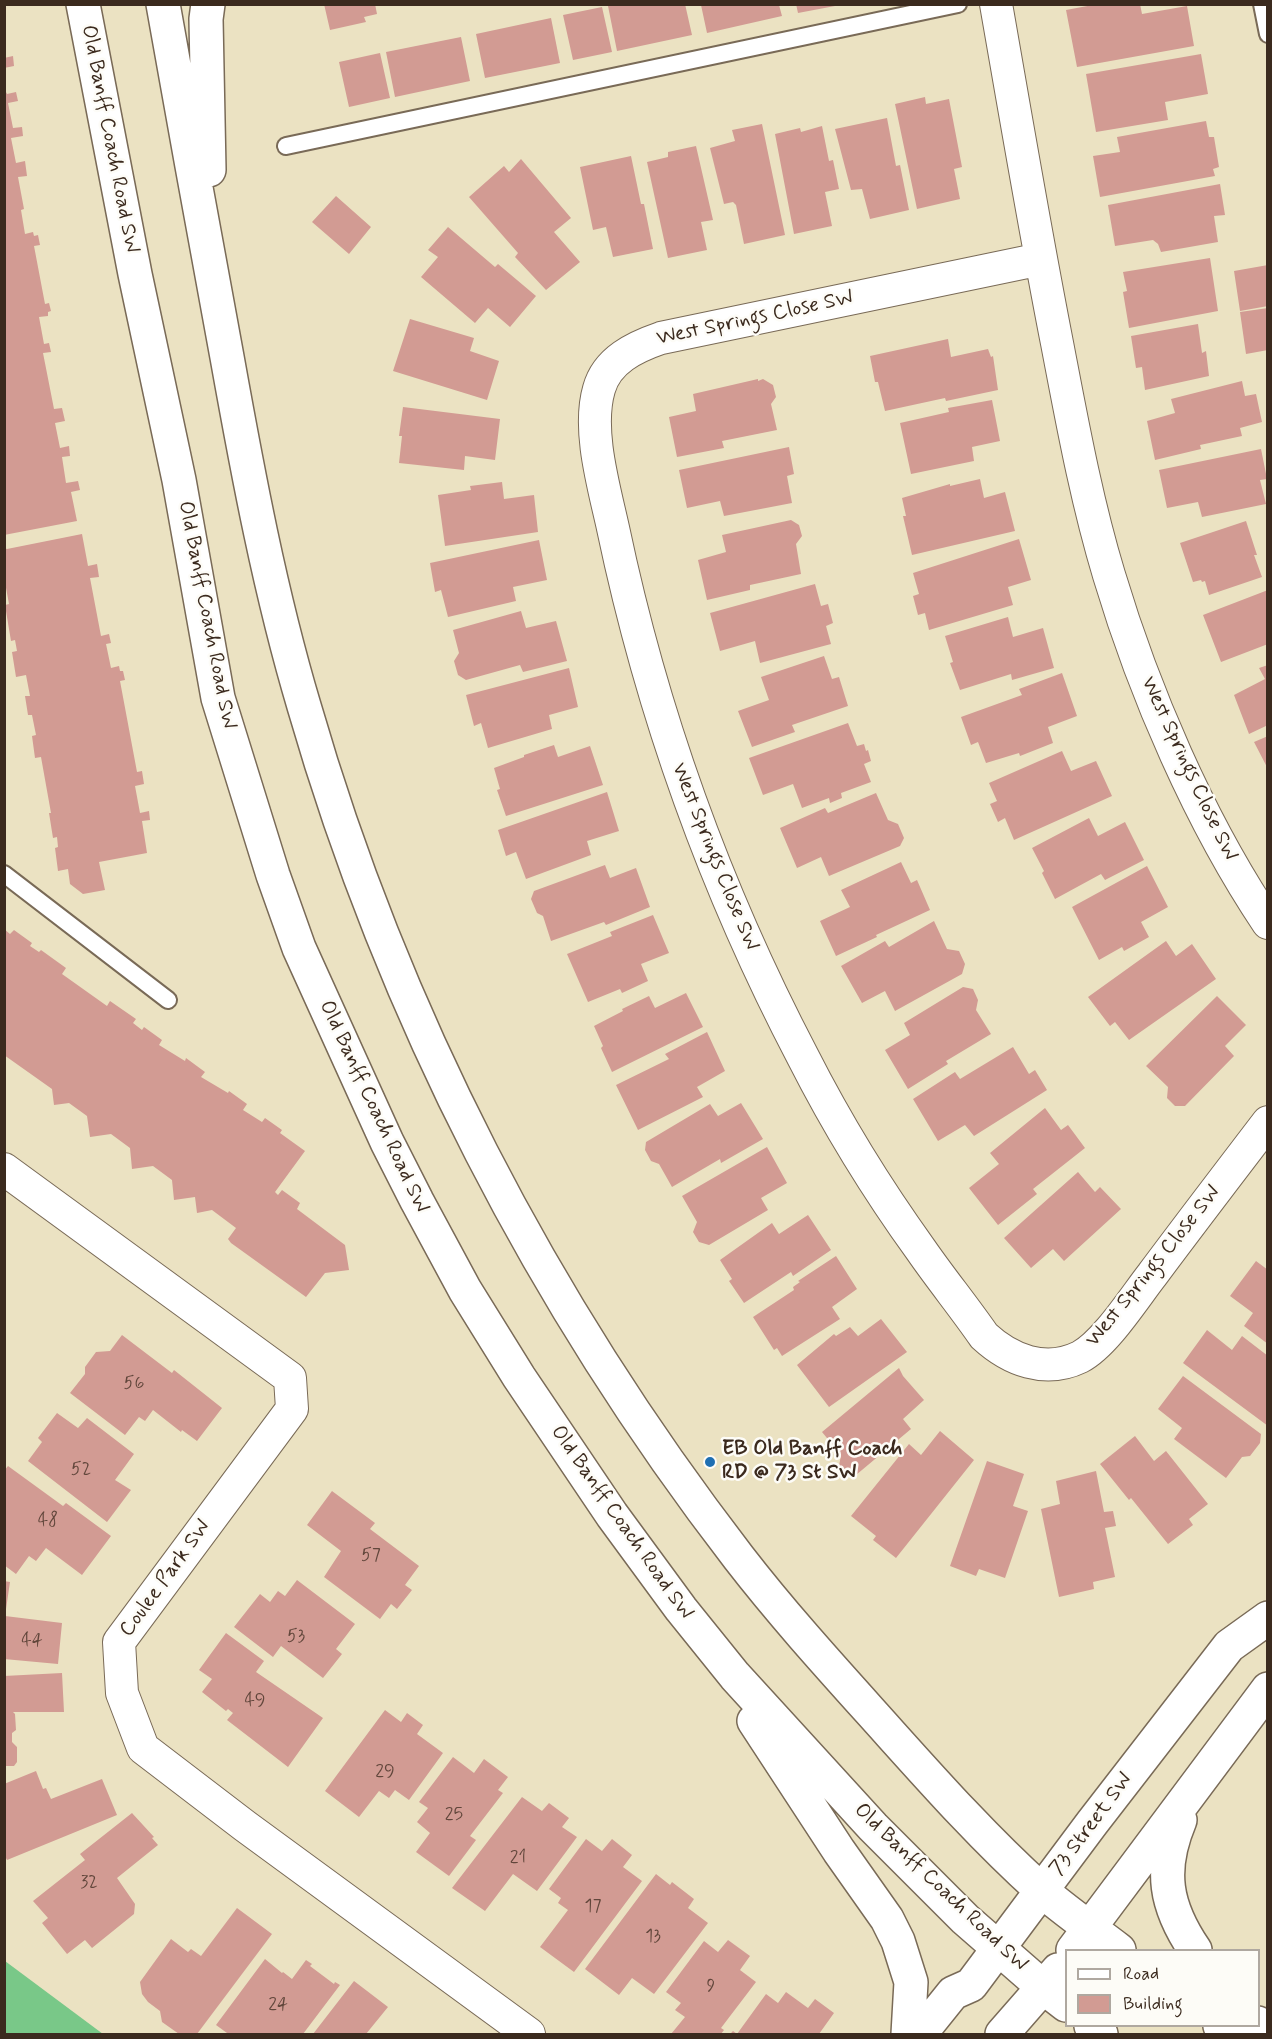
<!DOCTYPE html>
<html>
<head>
<meta charset="utf-8">
<style>
  body { margin:0 }
  #map { position:relative; width:1272px; height:2039px; overflow:hidden; background:#ebe2c2; font-family:Mynerve,sans-serif }
  canvas { display:block }
  .frame { position:absolute; inset:0; border:6px solid #3b2a1e; pointer-events:none }
  .legend { position:absolute; left:1065px; top:1949px; width:195px; height:78px; box-sizing:border-box; background:#fdfcf7; border:2px solid #afa8a0; margin:0; padding:8px 10px; list-style:none; font-size:18px; color:#3b2a1e }
  .legend li { display:flex; align-items:center; gap:12px; height:30px }
  .legend b { width:30px; border:2px solid #afa8a0 }
</style>
</head>
<body>
<div id="map">
<canvas width="1272" height="2039"></canvas>
<div class="frame"></div>
<ul class="legend">
<li><b style="height:8px;background:#fff"></b>Road</li>
<li><b style="height:16px;background:#d29b93"></b>Building</li>
</ul>
</div>
<script>
const ctx = document.querySelector('canvas').getContext('2d');
ctx.lineJoin = 'round';
function fill(path, color) { ctx.fillStyle = color; ctx.fill(path, 'evenodd'); }
function stroke(path, color, width, dash) { ctx.strokeStyle = color; ctx.lineWidth = width; ctx.lineCap = dash ? 'butt' : 'round'; ctx.setLineDash(dash || []); ctx.stroke(path); }
function drawText(font, color, halo, rows, align = 'center') {
  ctx.font = font + ' Mynerve,sans-serif'; ctx.lineWidth = 5; ctx.setLineDash([]); ctx.textBaseline = 'middle'; ctx.strokeStyle = halo; ctx.fillStyle = color; for (const [text, x, y, turn = 0] of rows) {
    ctx.save(); ctx.translate(x, y); ctx.rotate((+turn || 0) * Math.PI / 180); ctx.textAlign = isNaN(turn) ? turn : align; if (halo) ctx.strokeText(text, 0, 0); ctx.fillText(text, 0, 0); ctx.restore();
  }
}
fill(new Path2D(`
  M4 1961H5L103 2034H5Z`), '#79c888');
fill(new Path2D(`
  M324 4H375L377 14 364 17 366 22 330 30Z
  M615 4H685L692 35 617 51 608 6Z
  M796 4H834L835 6 798 13Z
  M1098 4H1140L1142 14 1187 6 1194 46 1077 67 1066 10Z
  M701 5H779L782 16 707 33Z
  M602 7 612 52 573 60 563 15Z
  M551 18 560 63 485 78 476 34Z
  M461 37 470 81 395 97 386 52Z
  M380 53 390 98 349 107 339 62Z
  M1201 54 1208 94 1165 102 1168 120 1096 132 1086 74Z
  M13 56 14 66 4 68V58Z
  M4 88 7 94 16 92 18 101 8 103 13 128 22 127 23 136 11 138 16 163 25 161 27 176 18 177 24 209 21 210 25 234 33 232 34 236 38 235 40 245 34 246 45 304 49 303 51 311 48 312V316L39 317 44 344 49 343 51 352 43 353 54 409 62 408 65 421 55 423 60 448 69 446 70 456 62 457 66 483 78 481 80 490 71 492 77 521 4 535Z
  M925 97 926 104 949 99 962 167 954 169 960 199 917 209 895 104Z
  M887 118 896 166 900 165 909 210 870 219 862 189 851 190 835 129Z
  M1206 121 1209 137H1214L1219 167 1213 169 1215 176 1100 197 1093 156 1120 152 1117 137Z
  M762 124 785 235 744 244 736 205 733 202 724 204 710 148 735 141 732 130Z
  M822 126 829 161 833 160 839 189 825 192 832 226 794 234 775 134 800 128 801 132Z
  M696 146 713 220 701 222 707 250 668 258 647 162 668 157V152Z
  M631 156 641 204H644L653 249 613 257 606 227 593 230 580 167Z
  M521 159 571 218 554 232 580 262 546 290 515 257 518 253 469 197 504 166 509 172Z
  M1220 184 1225 215 1214 216 1218 242 1161 252 1158 244 1153 240 1115 246 1108 205Z
  M336 196 371 227 349 254 312 222Z
  M448 227 495 267 498 264 536 296 510 327 488 308 475 323 421 277 438 257 428 250Z
  M1210 258 1218 311 1129 328 1123 292 1127 291 1123 272Z
  M1268 265V306L1240 311 1234 271Z
  M1268 308V350L1246 354 1240 312Z
  M410 319 474 338 470 351 499 361 487 400 393 371Z
  M1198 324 1202 353 1206 351 1209 376 1145 390 1142 367 1136 368 1131 336Z
  M948 339 951 357 988 349 991 357 993 356 998 390 946 401 945 398 885 411 878 382H875L870 356Z
  M758 379V381L763 379 773 385 776 397 771 404 777 430 722 441 724 448 677 457 669 417 696 411 693 394Z
  M1242 381 1245 396 1256 394 1262 422 1240 428 1242 436 1200 445 1201 449 1155 460 1147 421 1175 413 1171 399Z
  M992 400 1000 441 972 447 974 461 911 474 900 423 949 412 948 408Z
  M403 407 500 419 495 460 465 456 464 470 399 463 402 436H399Z
  M789 447 794 474 787 476 792 503 724 516 720 501 687 508 679 470Z
  M1261 449 1267 479 1260 480 1266 504 1202 517 1198 502 1167 508 1159 470Z
  M980 479 984 498 1005 492 1015 531 912 555 903 516H906L902 498 950 484V486Z
  M502 482 504 499 534 495 538 532 445 546 438 495 471 490 470 486Z
  M791 520 799 525 802 536 796 544 801 574 750 585V590L707 600 698 560 726 552 722 535Z
  M1246 521 1257 555H1254L1262 577 1209 595 1205 581 1202 582 1201 580 1193 582 1180 543Z
  M82 534 88 566 97 564 99 577 90 578 101 636 109 634 111 643 106 644 111 668 119 666 120 671H123L125 680 120 681 137 772 142 771 144 784 135 786 140 813 149 811 150 820 142 821 147 853 99 862 105 890 83 894 70 884 68 869 58 871 55 848 58 847 57 837 53 838 49 813H51L41 757 35 758 32 736 36 735 32 715H28L25 696H30L26 675 16 677 12 652 17 651 15 640 11 641 5 605 9 604 4 577V548L7 549Z
  M1019 539 1031 580 1008 587 1013 605 929 630 925 613 918 615 913 596 919 594 913 573Z
  M539 540 547 580 513 587 516 601 448 617 441 590 435 592 430 563Z
  M815 584 821 606 828 604 833 623 826 626 831 644 760 663 755 641 720 651 710 613Z
  M1268 590V644L1221 662 1203 615Z
  M521 611 526 628 556 621 567 661 523 672 520 665 466 680 458 675 454 661 459 653 453 630Z
  M1008 617 1013 637 1043 628 1054 668 1012 680 1011 674 960 690 950 663 953 662 945 636Z
  M824 656 832 679 839 677 848 706 792 725 795 732 752 747 738 711 769 700 761 677Z
  M1268 665V725L1249 734 1234 695 1265 679 1259 668Z
  M569 668 578 707 549 715 552 729 488 748 481 723 474 726 466 695Z
  M1062 673 1077 716 1048 727 1053 743 1020 756 1019 753 986 763 978 742 971 745 961 717 1022 695 1019 689Z
  M848 723 857 746 864 744 866 751 868 750 871 761 864 764 871 782 841 793 842 798 830 803 829 798 802 808 793 784 763 795 749 758Z
  M1268 736V769L1254 742Z
  M554 745 558 757 590 746 603 785 506 816 497 790 500 789 494 768 524 757V755Z
  M1062 751 1071 771 1096 761 1112 796 1014 840 1005 818 998 822 990 804 997 801 989 783Z
  M607 792 619 831 587 841 591 855 526 879 516 852 506 856 498 830Z
  M876 793 888 820 898 824 904 838 900 846 829 876 821 857 797 868 780 828 825 808 828 813Z
  M1089 818 1098 836 1125 822 1144 860 1105 880 1101 874 1055 899 1042 873 1044 871 1032 848Z
  M901 862 911 883 917 880 930 910 876 935 877 937 836 956 820 921 850 907 841 890Z
  M605 865 610 878 636 868 650 907 606 925 604 922 551 941 543 916 537 913 531 899 534 891Z
  M1147 866 1168 907 1141 922 1149 937 1124 951 1122 947 1099 960 1072 907Z
  M653 915 669 953 641 964 648 981 622 993 620 989 588 1002 567 954 612 936 610 932Z
  M934 921 947 949 959 951 965 964 962 974 895 1011 885 991 862 1003 841 966 885 941 889 947Z
  M4 929 10 934 14 930 32 943 30 946 39 952 41 950 66 968 62 974 107 1006 110 1001 136 1019 133 1023 142 1030 144 1027 162 1040 159 1045 185 1061 186 1058 205 1072 201 1077 228 1093 229 1091 247 1104 243 1110 262 1122 265 1118 282 1130 280 1133 305 1151 275 1192 278 1195 282 1190 300 1203 297 1209 345 1245 349 1270 325 1273 306 1297 231 1243 228 1239 236 1228 212 1210 197 1213 195 1197 174 1200 172 1180 153 1166 132 1169 130 1148 111 1134 90 1137 87 1116 69 1103 54 1105 52 1089 4 1055Z
  M1166 941 1176 956 1192 944 1216 979 1129 1040 1115 1022 1110 1026 1088 997Z
  M963 987 973 989 978 1000 976 1010 991 1034 946 1061 948 1064 908 1089 885 1050 910 1035 904 1023Z
  M686 993 703 1027 612 1072 601 1048 603 1046 594 1026 623 1011 622 1009 649 996 655 1008Z
  M1217 996 1246 1025 1225 1046 1234 1056 1185 1106H1175L1167 1098 1168 1087 1146 1066Z
  M707 1032 725 1071 697 1087 703 1097 638 1130 616 1085 669 1059 665 1054Z
  M1013 1047 1029 1074 1035 1070 1047 1090 974 1136 965 1125 938 1141 913 1099 955 1072 960 1079Z
  M741 1103 763 1139 721 1163 720 1159 672 1187 659 1164 651 1161 645 1150 646 1142 710 1104 718 1116Z
  M1045 1108 1061 1130 1068 1125 1085 1148 1033 1189 1037 1194 998 1225 969 1188 999 1164 990 1153Z
  M767 1147 787 1183 761 1198 768 1210 709 1245 699 1242 693 1232 697 1222 682 1196Z
  M1078 1172 1095 1192 1100 1187 1121 1209 1064 1261 1053 1249 1031 1268 1004 1238Z
  M808 1215 831 1250 793 1276 791 1272 744 1303 729 1281 732 1279 720 1260 772 1223 779 1234Z
  M836 1256 857 1289 832 1307 840 1319 782 1356 777 1348 774 1350 753 1317 794 1290 793 1287 800 1282 798 1281Z
  M1256 1261 1268 1270V1344L1244 1326 1253 1313 1230 1296Z
  M881 1319 907 1352 829 1407 797 1365 834 1334 836 1336 850 1327 858 1336Z
  M1207 1330 1232 1350 1242 1336 1268 1356V1426L1183 1363Z
  M122 1335 172 1373 174 1370 222 1408 197 1441 182 1430 181 1432 153 1410 145 1421 139 1417 125 1435 70 1393 85 1374V1367L96 1352 110 1351Z
  M899 1368 903 1376 924 1400 903 1419 911 1429 856 1475 846 1474 839 1466 841 1455 822 1432Z
  M1183 1376 1261 1434 1260 1443 1250 1456 1242 1457 1226 1478 1174 1439 1182 1428 1158 1409Z
  M57 1413 78 1428 87 1418 134 1454 115 1480 131 1490 107 1522 28 1461 42 1442 38 1438Z
  M940 1431 974 1460 896 1558 873 1540 876 1536 851 1516 909 1444 921 1455Z
  M1135 1436 1154 1461 1166 1451 1208 1504 1189 1519 1193 1525 1168 1544 1131 1498 1129 1500 1100 1464Z
  M987 1461 1024 1474 1013 1506 1028 1511 1005 1578 979 1569 976 1576 950 1566Z
  M8 1466 63 1506 66 1503 111 1536 82 1575 46 1548 36 1561 29 1556 16 1574 4 1565V1471Z
  M1096 1471 1104 1512 1113 1511 1116 1526 1105 1528 1115 1577 1093 1582 1094 1589 1059 1597 1041 1509 1060 1504 1056 1481Z
  M332 1491 375 1523 370 1529 419 1566 405 1585 412 1590 397 1609 391 1604 380 1619 324 1577 341 1551 307 1525Z
  M297 1580 355 1624 336 1649 342 1654 323 1678 281 1646 273 1657 234 1627 260 1594 270 1602 278 1591 285 1596Z
  M4 1581 10 1582 5 1616 62 1623 58 1664 4 1659Z
  M226 1633 264 1661 256 1672 323 1718 288 1767 227 1720 233 1713 228 1709 226 1711 202 1692 212 1679 199 1670Z
  M62 1673 64 1712H13L15 1714 16 1730 12 1733V1742L17 1747V1762L14 1766H4V1676Z
  M385 1710 401 1722 407 1713 423 1725 417 1734 443 1753 409 1800 395 1790 389 1798 379 1791 359 1817 325 1791Z
  M453 1757 474 1773 484 1759 508 1777 498 1790 503 1793 470 1836 476 1840 449 1876 416 1852 430 1833 417 1822 428 1808 419 1802Z
  M36 1771 43 1789 46 1788 51 1799 102 1779 117 1815 7 1860 4 1854V1784Z
  M522 1797 542 1811 549 1803 569 1818 562 1827 577 1837 537 1891 513 1874 485 1911 452 1888Z
  M132 1813 154 1837 152 1838 158 1845 117 1878 135 1904 134 1914 92 1948 85 1940 67 1954 42 1923 48 1918 33 1901 85 1860 80 1854Z
  M586 1839 602 1851 612 1839 632 1855 623 1867 642 1881 574 1972 540 1947 568 1910 558 1903 561 1898 549 1889Z
  M656 1874 670 1885 672 1882 694 1899 688 1908 708 1923 654 1994 632 1978 619 1995 585 1969Z
  M237 1908 272 1934 197 2034H179L162 2022 160 2011 148 2002 142 1994 140 1982 171 1939 188 1952 191 1949 201 1956Z
  M728 1940 750 1956 740 1970 756 1982 721 2028 724 2030 721 2034H671L685 2017 675 2010 681 2003 666 1992 704 1941 718 1952Z
  M265 1959 282 1973 283 1972 292 1979 306 1960 312 1964 310 1966 334 1984 335 1982 340 1985 303 2034H226L227 2033 216 2025Z
  M354 1981 388 2007 366 2034H313Z
  M786 1992 808 2008 815 1999 834 2013 819 2034H730L733 2031 737 2034 766 1994 778 2003Z`), '#d29b93');
const lane = new Path2D(`
  M1262 4 1268 34
  M286 146 958 4
  M4 874 168 1000`);
const street = new Path2D(`
  M996 4C1016 118 1035 231 1057 343 1072 421 1086 499 1109 575 1144 692 1200 822 1268 923
  M1041 259 661 338C635 347 607 360 599 389 587 430 604 487 613 528 652 714 715 889 803 1057 837 1124 877 1189 921 1250 941 1279 964 1307 984 1336 1010 1360 1045 1374 1080 1357 1105 1344 1134 1298 1152 1275 1190 1224 1229 1173 1268 1122
  M4 1169 290 1378 292 1409 119 1642 122 1693 143 1748 245 1826 529 2034`);
const secondary = new Path2D(`
  M83 4 135 274 179 480 218 698 273 875 299 948 387 1142 417 1201 465 1290 519 1377 612 1515 681 1609 735 1676 873 1827 965 1919 1044 1988 1066 2005
  M163 4C184 122 205 239 227 357 248 474 270 592 304 706 393 1015 543 1304 739 1558 780 1611 825 1661 870 1711 925 1772 979 1834 1040 1889 1065 1911 1093 1930 1119 1950
  M208 4 206 19 209 170
  M754 1721 839 1851 887 1919 898 1941 911 1982 908 2034
  M1180 1820C1159 1870 1165 1906 1195 1950
  M1073 1950 1268 1689
  M1258 2023 1268 2031
  M1091 2026 1101 2034
  M1220 2026 1232 2034
  M920 2034 953 1993 971 1985 1092 1823 1229 1646 1268 1618
  M1002 2034 1058 1970`);
stroke(lane, '#796a57', 20);
stroke(street, '#796a57', 34);
stroke(secondary, '#796a57', 36);
stroke(lane, '#fff', 16);
stroke(street, '#fff', 32);
stroke(secondary, '#fff', 33);
for (const [x, y, r, color] of [
  [710,1462,6,"#1f6fb2"]
]) { const dot = new Path2D(); dot.arc(x, y, r, 0, 2 * Math.PI); ctx.fillStyle = color; ctx.fill(dot); stroke(dot, '#fdfcf7', 2); }
drawText('18px', '#61463b', null, [
  ["56",134,1384],
  ["52",81,1470],
  ["48",48,1521],
  ["57",371,1556],
  ["53",296,1637],
  ["44",32,1641],
  ["49",255,1701],
  ["29",385,1772],
  ["25",454,1815],
  ["21",518,1858],
  ["32",89,1883],
  ["17",593,1907],
  ["13",653,1937],
  ["9",711,1987],
  ["24",278,2005]
]);
drawText('21px', '#3b2a1e', '#fdfcf7', [
  ["Old Banff Coach Road SW",109,139,79],
  ["West Springs Close SW",755,319,-12],
  ["Old Banff Coach Road SW",206,615,79],
  ["West Springs Close SW",1188,769,65],
  ["West Springs Close SW",714,857,68],
  ["Old Banff Coach Road SW",373,1107,65],
  ["West Springs Close SW",1154,1267,-51],
  ["Old Banff Coach Road SW",621,1523,55],
  ["Coulee Park SW",166,1579,-54],
  ["73 Street SW",1092,1825,-53],
  ["Old Banff Coach Road SW",940,1888,44]
]);
drawText('bold 21px', '#3b2a1e', '#fdfcf7', [
  ["EB Old Banff Coach",722,1450],
  ["RD @ 73 St SW",722,1474]
], 'left');
</script>
</body>
</html>
